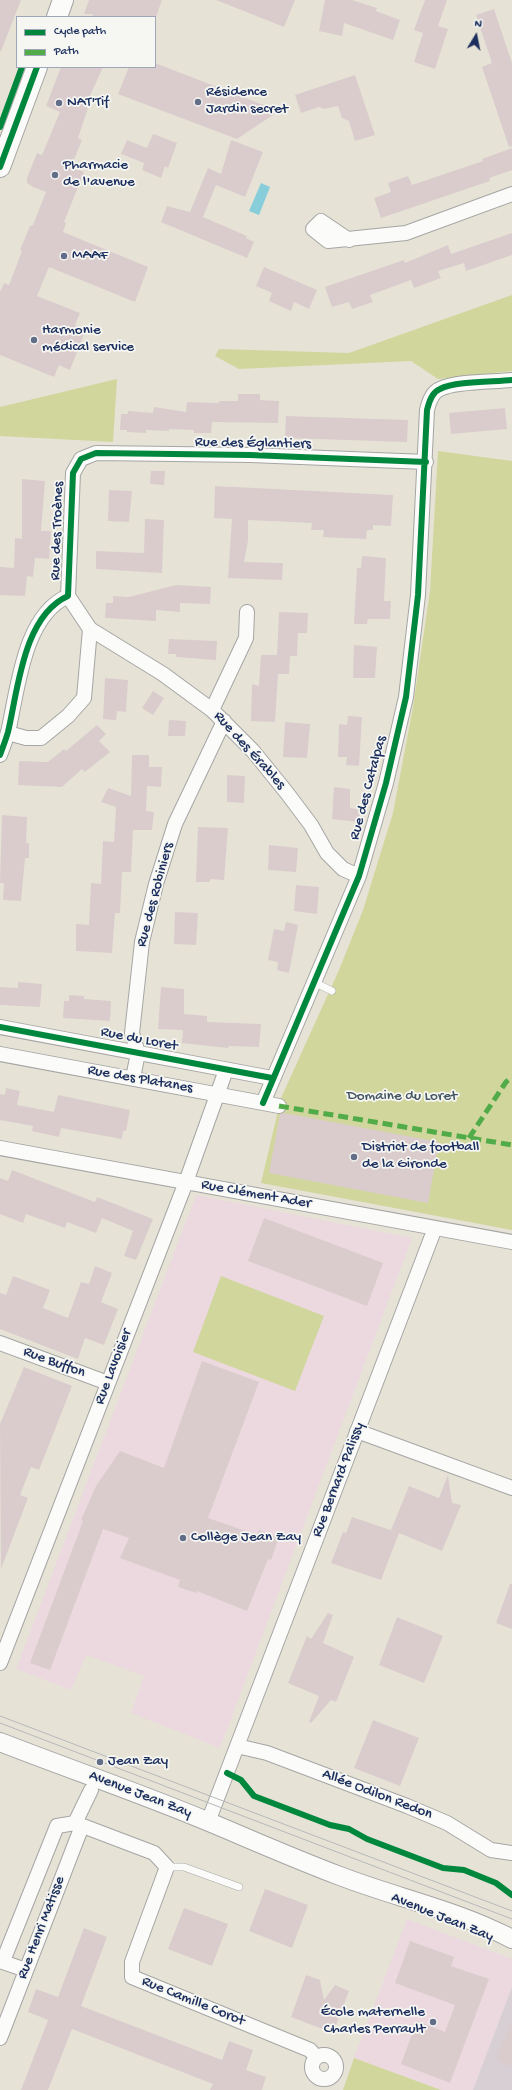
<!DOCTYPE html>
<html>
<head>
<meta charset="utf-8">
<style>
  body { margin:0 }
  #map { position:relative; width:512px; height:2090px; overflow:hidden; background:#e6e3d6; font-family:"Gochi Hand",sans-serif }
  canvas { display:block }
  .legend { position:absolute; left:16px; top:16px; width:140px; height:52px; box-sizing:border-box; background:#f6f6f2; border:1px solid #9ea6b7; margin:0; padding:5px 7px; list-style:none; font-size:12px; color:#1b2f5e }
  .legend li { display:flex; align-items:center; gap:8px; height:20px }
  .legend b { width:20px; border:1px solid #9ea6b7 }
  .north { position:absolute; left:456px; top:16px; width:40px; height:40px; -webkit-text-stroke:3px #f6f6f2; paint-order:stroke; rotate:10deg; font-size:11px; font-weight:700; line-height:16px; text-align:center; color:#1b2f5e }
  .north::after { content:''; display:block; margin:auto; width:14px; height:18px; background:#1b2f5e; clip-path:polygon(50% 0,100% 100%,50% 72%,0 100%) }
</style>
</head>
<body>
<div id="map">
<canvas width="512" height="2090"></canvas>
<ul class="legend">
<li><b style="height:5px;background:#00873e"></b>Cycle path</li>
<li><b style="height:5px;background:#52ab49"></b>Path</li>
</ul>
<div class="north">N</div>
</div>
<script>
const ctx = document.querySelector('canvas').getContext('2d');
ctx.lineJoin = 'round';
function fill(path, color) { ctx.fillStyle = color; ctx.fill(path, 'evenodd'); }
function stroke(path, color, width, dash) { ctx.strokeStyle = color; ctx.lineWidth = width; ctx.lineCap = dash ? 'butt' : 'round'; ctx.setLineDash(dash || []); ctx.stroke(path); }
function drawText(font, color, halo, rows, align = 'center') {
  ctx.font = font + ' "Gochi Hand",sans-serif'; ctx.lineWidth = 3.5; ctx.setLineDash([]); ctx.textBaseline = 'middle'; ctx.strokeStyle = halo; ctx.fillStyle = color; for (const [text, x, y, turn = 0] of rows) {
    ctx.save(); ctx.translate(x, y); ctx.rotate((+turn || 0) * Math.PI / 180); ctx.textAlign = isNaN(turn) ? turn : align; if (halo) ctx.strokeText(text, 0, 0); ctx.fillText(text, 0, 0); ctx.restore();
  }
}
fill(new Path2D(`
  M196 1195 412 1238 220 1748 131 1713 144 1676 86 1655 71 1690 16 1669Z
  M407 1919 512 1959V1987L473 2090H441L354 2058Z`), '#ebd9df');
fill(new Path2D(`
  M512 1987V2090H473Z`), '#d8cfd4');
fill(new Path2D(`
  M512 295V371L438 379 411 361 239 369 215 356 219 349 349 353Z
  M117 379 113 442 0 436V407Z
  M438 451 512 461V1230L261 1183 281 1098 339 970 363 910 393 813 413 707 430 591Z
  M221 1276 324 1316 295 1391 193 1352Z
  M354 2058 441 2090H343Z`), '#d1d69c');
fill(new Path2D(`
  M261 183 270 187 259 215 249 211Z`), '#88cdda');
fill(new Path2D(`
  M0 0H21L1 51H0Z
  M89 0H162L156 17H92L93 14H84Z
  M216 0H295L284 27Z
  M325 0H352L377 8 376 11 400 20 393 40 344 23 342 36 319 31Z
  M425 0H447L438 26 448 29 435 69 414 62 423 33 414 30Z
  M494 9 512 63V146L509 147 482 67 492 63 476 15Z
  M155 63 279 111 237 139 118 94 129 67H155Z
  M61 67H103L85 107 88 108 78 138 82 140 71 167 84 172 64 222 66 223 63 232 148 267 135 302 49 267 37 296 80 313 75 325 86 329 70 370 59 365 54 377 0 355V292L4 283 9 285 22 251 20 250 30 226 33 225 46 192 33 187 27 183V178L37 153 42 155 60 112 46 106Z
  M355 75 375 135 355 141 349 121 342 118 338 106 324 109 319 107 301 113 295 95Z
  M153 134 177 143 168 168 165 166 161 178 142 170 144 163 121 154 127 140 147 148Z
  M231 140 263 152 245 197 216 185 203 217 247 236 246 238 254 242 247 258 161 222 167 206 190 212 208 168 221 174Z
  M512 148V170L489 178 490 181 381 218 374 198 391 192 388 183 408 176 412 185 483 161 482 159Z
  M512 233V255L466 271 464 263 438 271 441 278 414 288 411 280 370 295 373 302 352 309 349 302 332 307 325 287 404 260 405 263 448 245 451 254Z
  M264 267 317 290 309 309 294 302 291 311 269 301 272 293 256 286Z
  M238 394H260V400L279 401 278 423 212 422 211 433H194V430L169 429V431L146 430V433L127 432V430H120L121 414H128V411L153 413 154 407 186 412 187 402 219 403V401H238Z
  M505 408 507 429 451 434 449 413Z
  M286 416 408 420 407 442 285 438Z
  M151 471H165L164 485 150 484Z
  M22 479 45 481 41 531H51L49 559 35 558 33 577 27 576 25 596 0 595V567L14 568 15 538 22 539Z
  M215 486 393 495 391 526 373 525V530H367L366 539 323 537 324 530H311L312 523 248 520V541L244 562 283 563 282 580 228 578 232 519 214 518Z
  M109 490 132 491 129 522 108 521Z
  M145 519 164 520 162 573 96 569V551L144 553Z
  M362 556 386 558 384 601H391L390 619H368L367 624H354L357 568H361Z
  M176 585 211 587 210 604 180 603V612L156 610V621L105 618 106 603H113V596L129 597Z
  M279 612 308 613 307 633H298L297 656H290L289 674H278L275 722 251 721 252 684 259 686 261 655H277Z
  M169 639 217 641 216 660 176 657V654H168Z
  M354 645 377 647 375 678H353Z
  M105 678 128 680 126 712 117 711 116 720 103 719Z
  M153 691 164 698 153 715 142 708Z
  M348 716 362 717 359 766 346 765 347 757H338L339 724 347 725Z
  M169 720 186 721 185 736H168Z
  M285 722 310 724 307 758 283 757Z
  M97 725 106 734 99 741 110 752 85 772 82 769 62 787 18 785 19 761 48 762 64 749 66 751Z
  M132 755H149V767H162L161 787 147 786 146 811 154 812 152 830H133L131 872H122L120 913H115L112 953 76 951V924L89 925 91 883 101 884 103 841 114 842 116 807 101 802 108 788 131 796Z
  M227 775 245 776 244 803 227 802Z
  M334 787 350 789V808L361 810 358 822 332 819Z
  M2 815 27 817 26 843H29V858H25L21 901 3 900 4 883H0Z
  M198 827 228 828 224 880 210 879V882H196Z
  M269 845 298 848 296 872 268 870Z
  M296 885 319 887 317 914 294 911Z
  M175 912 198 913 196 945 174 944Z
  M286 922 298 925 289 973 277 970 278 962 268 960 274 929 284 931Z
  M18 982 42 984 40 1007 0 1005V987L18 988Z
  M161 987 184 989V1014L207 1016V1022L261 1024 259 1047 229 1046 228 1048 182 1043 183 1030 158 1029Z
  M69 995 84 996V999L111 1001 110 1021 63 1018 64 1001H69Z
  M6 1088 20 1091 17 1105 54 1112 58 1095 130 1110 126 1131H123L122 1139 61 1128 59 1137 32 1131 33 1126 0 1120V1094L5 1095Z
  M284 1113 439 1142 428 1203 269 1173 280 1114Z
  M12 1170 95 1202 97 1197 153 1219 136 1260 124 1256 133 1231 102 1218 96 1233 67 1222 65 1228 26 1214 23 1223 0 1214V1178L8 1181Z
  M264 1218 383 1263 367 1306 248 1261Z
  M95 1266 112 1273 101 1302 118 1309 104 1345 85 1338 78 1359 0 1329V1293L6 1295 13 1276 50 1290 43 1308 68 1318 81 1282 89 1284Z
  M202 1361 259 1382 208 1518 257 1535 259 1530 279 1537 271 1560 268 1559 247 1611 197 1591 196 1593 178 1587 180 1580 120 1558 129 1538 103 1529 50 1670 30 1663 83 1521 81 1520 96 1486 120 1451 164 1468Z
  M24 1367 72 1386 39 1470 31 1467 20 1495 28 1498 1 1569 0 1424Z
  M448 1475 452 1503 461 1505 442 1551 399 1533 381 1580 331 1563 343 1532 346 1533 352 1517 399 1533 391 1530 409 1486 439 1498Z
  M510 1584H512V1629L496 1623Z
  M328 1613 333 1615 323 1643 354 1657 336 1702 331 1700 311 1723 309 1722 319 1696 288 1683 307 1636 311 1639Z
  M397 1617 443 1636 424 1683 379 1665Z
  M373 1720 419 1738 400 1786 354 1768Z
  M265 1889 308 1905 292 1948 249 1931Z
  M184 1908 228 1924 212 1966 168 1949Z
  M84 1928 107 1937 81 2006 222 2060 229 2041 253 2050 246 2070 266 2077 262 2090H210L213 2084 72 2029 48 2090H21L48 2020 28 2012 36 1989 58 1997Z
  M410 1941 454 1957 451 1966 489 1979 450 2083 401 2064 417 2021 445 2032 455 2005 395 1983Z
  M306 1975 320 1980 324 2000 335 1985 349 1991 333 2033 291 2017Z
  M511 2021H512V2067L496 2061Z`), '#dacccd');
const service = new Path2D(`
  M314 982 332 991
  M167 1867H184L239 1887`);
const minor = new Path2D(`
  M349 240 321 221 313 229 328 241 406 233 512 194
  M68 596 90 629 163 674 212 710 253 751 287 793 311 825 327 853 343 869 359 876
  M212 710 246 638 247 612
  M8 733 26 738H41L68 716 84 698 90 629
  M0 755C3 747 6 739 8 732 18 690 23 616 68 596L73 473 81 459 96 453 250 455 426 462
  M0 1027 272 1078
  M0 1054 279 1106
  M133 1078 138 1053 132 1033 142 942 156 884 175 824 224 721
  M263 1103 359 876 386 783 406 697 418 595 427 410C429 402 432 392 440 389 455 381 494 382 512 380
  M0 1148 512 1242
  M0 1343 108 1383
  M357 1431 512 1488
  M0 1663 186 1182 226 1070
  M237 1746 267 1753 407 1806 447 1823 491 1850 512 1853
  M208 1822 435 1228
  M75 1823 91 1790
  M0 1961 26 1970
  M3 1961 57 1826 75 1823 154 1853 167 1867 132 1962V1977L310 2050 316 2057
  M0 2038 82 1826
  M312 2067a12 12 0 1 1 24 0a12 12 0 1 1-24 0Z`);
const tertiary = new Path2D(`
  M0 1742C69 1769 140 1793 209 1822 252 1840 295 1859 340 1876 397 1898 457 1910 512 1939`);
const secondary = new Path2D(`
  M57 17 63 0
  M0 167 37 67`);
stroke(service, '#a5a5a4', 8);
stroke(minor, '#a5a5a4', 16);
stroke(tertiary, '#a5a5a4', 20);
stroke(secondary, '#a5a5a4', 22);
stroke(service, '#fbfbf9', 7);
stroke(minor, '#fbfbf9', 14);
stroke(tertiary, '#fbfbf9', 18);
stroke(secondary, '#fbfbf9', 20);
stroke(new Path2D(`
  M0 1716 512 1911
  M0 1723 512 1919`), '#b6b8bb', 1);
stroke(new Path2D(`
  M279 1106 512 1145
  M469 1138 506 1082 512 1077`), '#52ab49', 5, [10, 5]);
stroke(new Path2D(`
  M0 127 22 67
  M0 167 37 67
  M0 755C3 747 6 739 8 732 18 690 23 616 68 596L73 473 81 459 96 453 250 455 426 462
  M0 1027 272 1078
  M263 1103 359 876 386 783 406 697 418 595 427 410C429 402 432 392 440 389 455 381 494 382 512 380
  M227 1773 241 1780 254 1796 330 1825 349 1829 367 1839 443 1868 464 1870 496 1883 512 1895`), '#00873e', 6);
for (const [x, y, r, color] of [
  [198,102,4,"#626e88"],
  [59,103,4,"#626e88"],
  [55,175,4,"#626e88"],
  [64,256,4,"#626e88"],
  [34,340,4,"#626e88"],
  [354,1157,4,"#626e88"],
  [183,1538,4,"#626e88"],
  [100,1762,4,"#626e88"],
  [433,2022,4,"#626e88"]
]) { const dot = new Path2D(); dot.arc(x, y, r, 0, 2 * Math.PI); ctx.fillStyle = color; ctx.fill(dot); stroke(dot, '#f6f6f2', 1.5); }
drawText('15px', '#1b2f5e', '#f6f6f2', [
  ["Résidence",206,93],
  ["Jardin secret",206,110],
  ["NAT'Tif",67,103],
  ["Pharmacie",63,166],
  ["de l'avenue",63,183],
  ["MAAF",72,256],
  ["Harmonie",42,331],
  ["médical service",42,348],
  ["District de football",362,1148],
  ["de la Gironde",362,1165],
  ["Collège Jean Zay",191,1538],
  ["Jean Zay",108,1762],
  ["École maternelle",425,2013,"right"],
  ["Charles Perrault",425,2030,"right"]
], 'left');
drawText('15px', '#1b2f5e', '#f6f6f2', [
  ["Rue des Églantiers",253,444,1],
  ["Rue des Troènes",58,531,-88],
  ["Rue des Érables",249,751,48],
  ["Rue des Catalpas",369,788,-75],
  ["Rue des Robiniers",156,895,-75],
  ["Rue du Loret",139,1040,11],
  ["Rue des Platanes",140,1080,10],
  ["Rue Clément Ader",256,1195,10],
  ["Rue Buffon",54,1363,20],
  ["Rue Lavoisier",114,1367,-69],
  ["Rue Bernard Palissy",339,1480,-69],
  ["Avenue Jean Zay",140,1795,21],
  ["Allée Odilon Redon",377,1795,21],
  ["Avenue Jean Zay",442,1918,22],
  ["Rue Henri Matisse",42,1928,-69],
  ["Rue Camille Corot",193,2002,22]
]);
drawText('15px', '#445662', '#f6f6f2', [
  ["Domaine du Loret",402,1097]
]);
</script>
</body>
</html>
